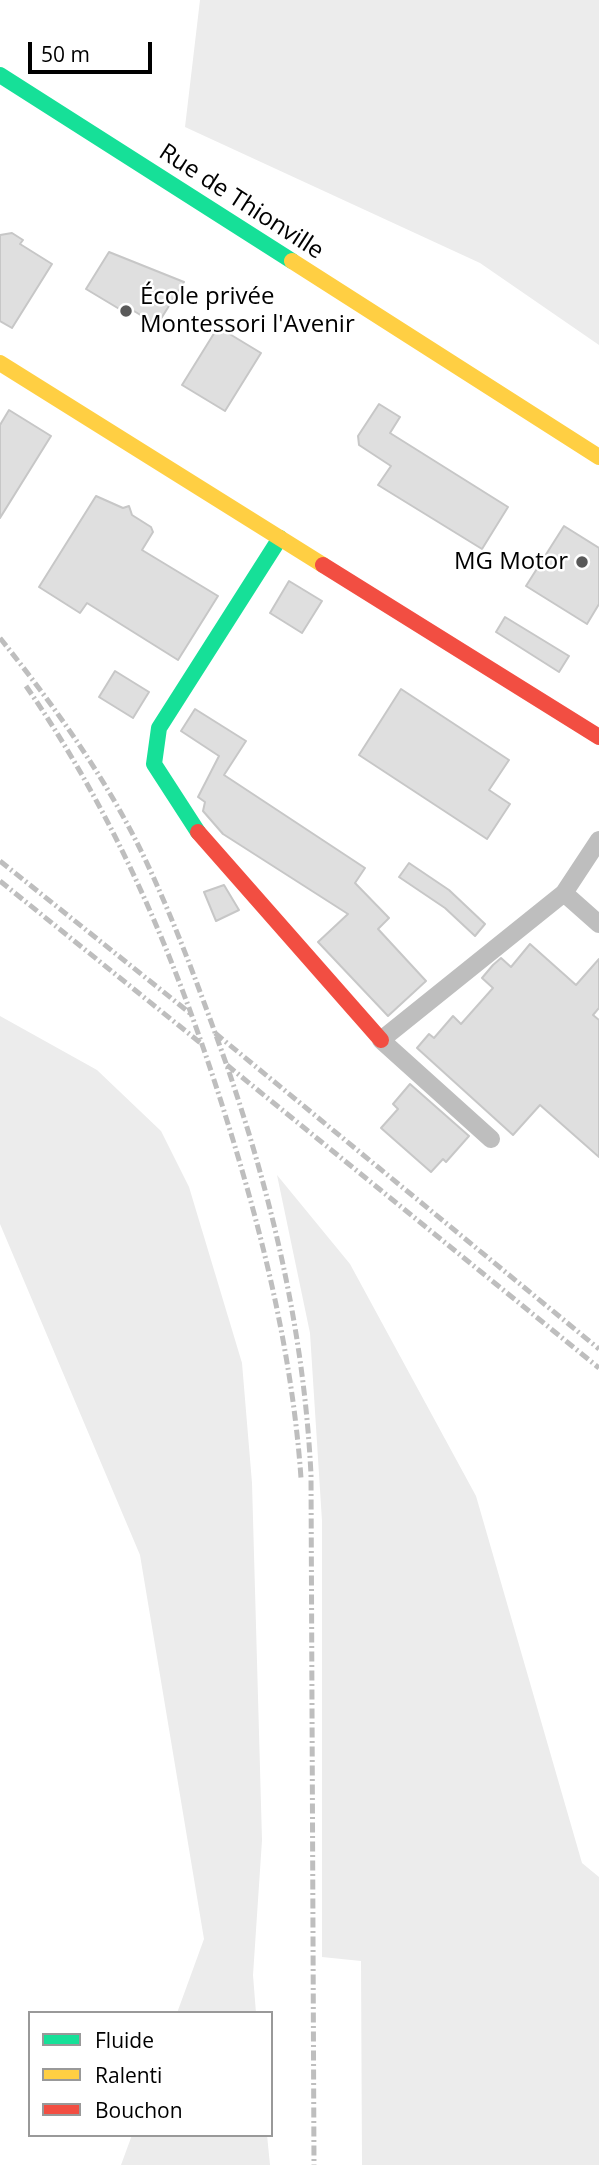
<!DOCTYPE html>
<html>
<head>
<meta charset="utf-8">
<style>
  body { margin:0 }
  #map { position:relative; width:599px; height:2165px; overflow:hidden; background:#fff; font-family:"Open Sans",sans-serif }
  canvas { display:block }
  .legend { position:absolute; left:28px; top:2011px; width:245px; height:126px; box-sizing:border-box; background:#fff; border:2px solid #999; margin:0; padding:9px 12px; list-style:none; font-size:21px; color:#000 }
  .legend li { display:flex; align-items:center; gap:14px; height:35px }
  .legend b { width:35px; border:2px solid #999 }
  .scale { position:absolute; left:28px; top:42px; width:124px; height:32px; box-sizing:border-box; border:4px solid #000; border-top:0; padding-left:9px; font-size:21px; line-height:24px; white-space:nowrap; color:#000; -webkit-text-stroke:5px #fff; paint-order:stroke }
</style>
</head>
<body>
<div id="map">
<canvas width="599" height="2165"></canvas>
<ul class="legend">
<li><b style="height:9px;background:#16e098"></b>Fluide</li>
<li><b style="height:9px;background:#ffcf43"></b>Ralenti</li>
<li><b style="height:9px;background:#f24e42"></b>Bouchon</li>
</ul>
<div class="scale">50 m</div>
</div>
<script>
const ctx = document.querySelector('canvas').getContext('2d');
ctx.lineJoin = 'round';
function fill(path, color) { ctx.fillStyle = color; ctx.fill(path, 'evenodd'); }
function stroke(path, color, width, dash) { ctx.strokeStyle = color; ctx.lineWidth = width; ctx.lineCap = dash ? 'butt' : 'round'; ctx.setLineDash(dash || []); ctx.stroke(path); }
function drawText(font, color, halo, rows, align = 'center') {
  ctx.font = font + ' "Open Sans",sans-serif'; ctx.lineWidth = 5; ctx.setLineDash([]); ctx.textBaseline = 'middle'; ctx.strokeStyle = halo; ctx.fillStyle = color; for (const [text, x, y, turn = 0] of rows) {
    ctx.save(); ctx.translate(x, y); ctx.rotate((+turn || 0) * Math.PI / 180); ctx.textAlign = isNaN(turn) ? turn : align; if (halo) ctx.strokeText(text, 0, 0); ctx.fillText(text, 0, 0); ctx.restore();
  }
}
fill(new Path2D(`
  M200 0H599V345L480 263 185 127Z
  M0 1016 97 1070 161 1131 189 1187 242 1363 252 1483 262 1840 253 1975 256 2013H177L204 1939 140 1555 0 1224Z
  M277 1175 350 1264 476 1496 582 1863 599 1877V2165H362L361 1961 322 1957V1521L310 1333Z
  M132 2135H267L270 2165H121Z`), '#ececec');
const building = new Path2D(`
  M12 233 23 240 20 244 52 264 12 328 0 321V235Z
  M109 252 184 282 157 325 124 305 121 310 86 289Z
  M218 327 261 353 225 411 182 385Z
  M379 404 400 417 390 433 508 507 482 549 378 485 391 466 359 445 358 436Z
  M9 410 51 436 0 518V425Z
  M96 496 123 508 129 506 132 515 151 527 153 532 142 550 218 596 178 660 87 603 80 613 39 587Z
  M564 526 599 548V604L587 624 526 586Z
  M289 581 322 601 302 633 270 613Z
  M505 617 569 656 559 672 496 632Z
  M115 671 149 692 133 718 99 697Z
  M401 689 509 760 489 790 510 804 487 839 359 755Z
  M195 709 246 741 224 775 365 868 355 883 389 918 378 929 426 981 388 1016 318 942 348 914 223 834 203 811 205 802 198 797 219 756 181 731Z
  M409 863 449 890 485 924 475 936 445 908 399 877Z
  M224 885 239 910 216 921 204 892Z
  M530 944 576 985 599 959V1008L593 1015 599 1020V1157L540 1105 513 1135 417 1048 429 1034 434 1038 453 1016 461 1024 493 988 482 978 493 965 501 958 511 967Z
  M410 1084 469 1136 446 1162 443 1159 431 1172 381 1128 398 1109 393 1104Z`);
fill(building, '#dfdfdf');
stroke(building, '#c7c7c7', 2);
stroke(new Path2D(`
  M564 893 599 924
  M491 1139 381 1040 564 893 599 840`), '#bebebe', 18);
stroke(new Path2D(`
  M0 75 292 261
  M198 832 154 764 159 728 280 538`), '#16e098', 16);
stroke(new Path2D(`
  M292 261 599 457
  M0 363 323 565`), '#ffcf43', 16);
stroke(new Path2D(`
  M323 565 599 737
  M198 832 381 1040`), '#f24e42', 16);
stroke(new Path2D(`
  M0 638C55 707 107 779 145 859 177 927 202 996 227 1066 273 1200 304 1333 311 1475L314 2165
  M26 686C116 816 177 961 224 1111 262 1231 292 1352 301 1478
  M0 861 191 1014
  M0 881 203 1045
  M215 1033 599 1349
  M227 1065 599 1368`), '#bebebe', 5, [10, 3.5, 2, 3.5]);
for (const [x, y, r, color] of [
  [126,311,7,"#595959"],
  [582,562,7,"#595959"]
]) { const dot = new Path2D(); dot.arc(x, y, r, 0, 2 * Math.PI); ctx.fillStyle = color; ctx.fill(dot); stroke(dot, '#fff', 2.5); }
drawText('24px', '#000', '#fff', [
  ["Rue de Thionville",241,202,33]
]);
drawText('24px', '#000', '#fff', [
  ["École privée",140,297],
  ["Montessori l'Avenir",140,325],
  ["MG Motor",568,562,"right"]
], 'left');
</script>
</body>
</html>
